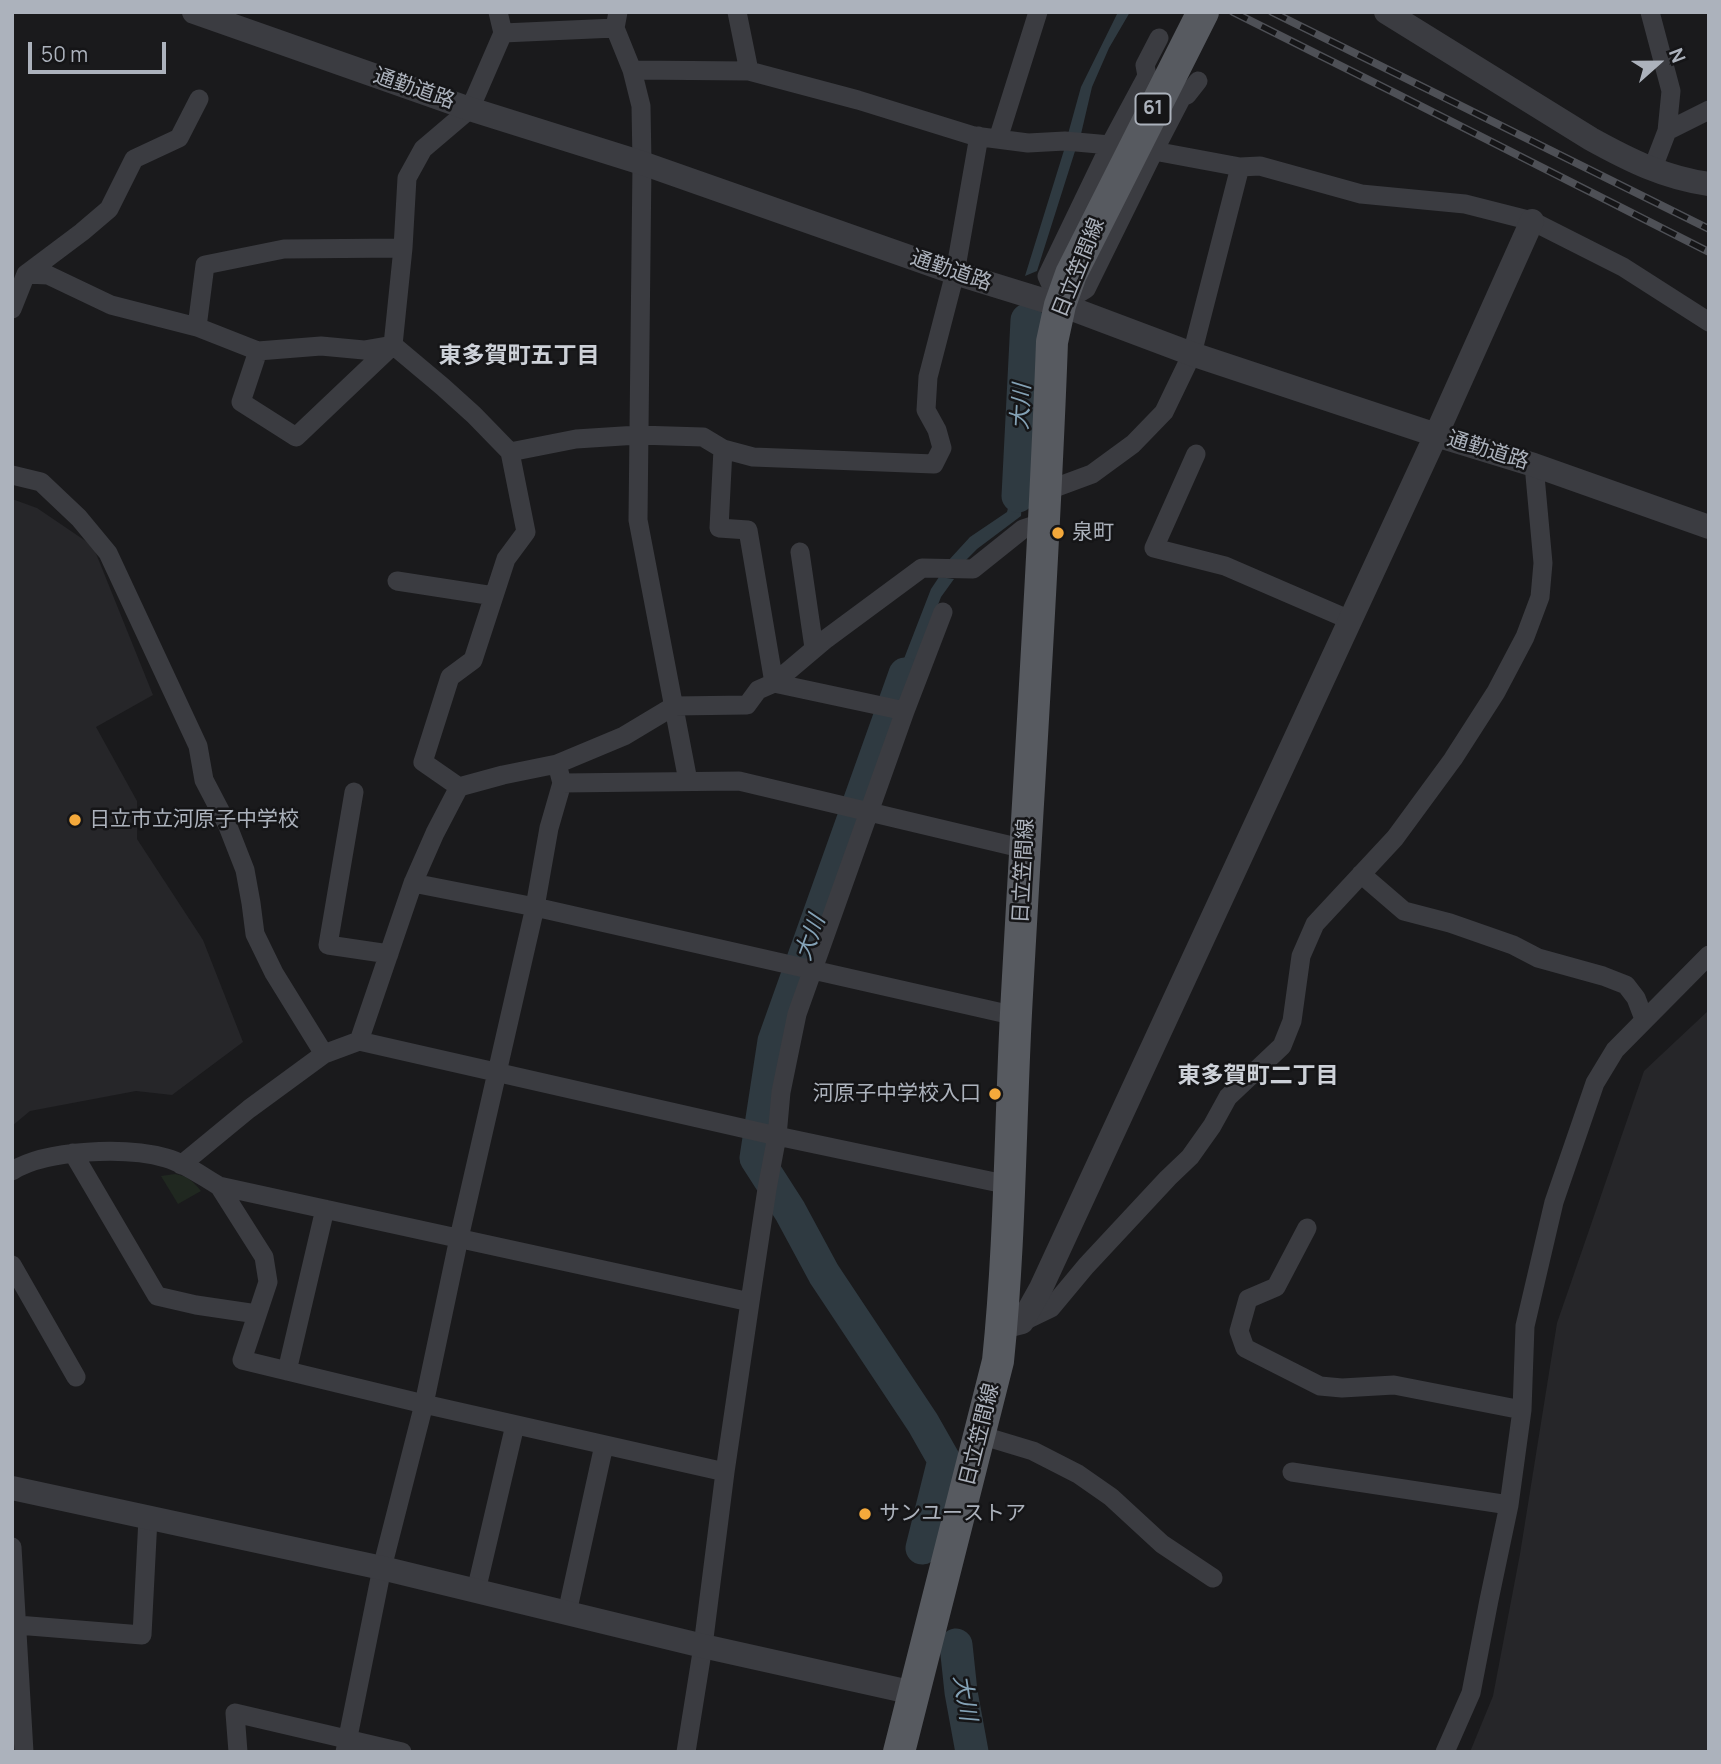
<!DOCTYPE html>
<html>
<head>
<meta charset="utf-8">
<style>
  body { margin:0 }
  #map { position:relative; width:1721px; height:1764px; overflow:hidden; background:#1a1a1c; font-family:Manrope,sans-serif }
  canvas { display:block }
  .frame { position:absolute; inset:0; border:14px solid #acb2bc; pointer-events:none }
  .north { position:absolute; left:1623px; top:28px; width:70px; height:70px; -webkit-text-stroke:5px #151517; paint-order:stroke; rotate:69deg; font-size:19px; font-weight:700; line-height:28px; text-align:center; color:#acb2bc }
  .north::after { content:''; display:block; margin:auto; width:24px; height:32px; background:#acb2bc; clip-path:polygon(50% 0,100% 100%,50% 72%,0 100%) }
  .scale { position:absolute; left:28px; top:42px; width:138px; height:32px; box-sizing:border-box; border:4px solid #acb2bc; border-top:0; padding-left:9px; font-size:21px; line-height:24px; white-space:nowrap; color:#acb2bc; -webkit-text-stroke:5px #151517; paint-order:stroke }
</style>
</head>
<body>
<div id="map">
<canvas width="1721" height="1764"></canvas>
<div class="frame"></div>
<div class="north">N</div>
<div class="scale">50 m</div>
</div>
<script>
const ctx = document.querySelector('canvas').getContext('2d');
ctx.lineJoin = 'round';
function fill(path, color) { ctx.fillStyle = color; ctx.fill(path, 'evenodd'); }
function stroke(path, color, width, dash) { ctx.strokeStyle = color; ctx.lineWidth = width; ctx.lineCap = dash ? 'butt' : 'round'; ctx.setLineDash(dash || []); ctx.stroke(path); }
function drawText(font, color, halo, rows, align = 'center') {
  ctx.font = font + ' Manrope,"Noto Sans JP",sans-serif'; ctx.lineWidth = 5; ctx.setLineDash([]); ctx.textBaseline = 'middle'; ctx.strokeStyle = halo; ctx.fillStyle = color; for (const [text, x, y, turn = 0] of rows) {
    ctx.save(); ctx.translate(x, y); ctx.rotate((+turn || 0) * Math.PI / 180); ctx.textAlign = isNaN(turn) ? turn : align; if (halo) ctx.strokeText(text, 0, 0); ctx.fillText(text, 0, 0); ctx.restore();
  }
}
fill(new Path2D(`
  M12 499 37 508 93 546 153 695 96 727 137 801V839L203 940 243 1042 172 1095 136 1091 30 1111 12 1126Z
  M1709 1010V1752H1470L1493 1696 1520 1554 1557 1323 1644 1071Z`), '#262629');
fill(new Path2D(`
  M175 1174C187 1176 193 1181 201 1191L178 1204 161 1176Z`), '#202820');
fill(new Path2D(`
  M1118 12H1130L1109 48 1092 87 1081 134H1068L1081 87Z
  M1065 147 1076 148 1037 271 1025 276Z
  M1019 321 1031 322 1026 441 1013 440Z
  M1014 450 1025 451 1021 516 977 549 964 562 948 561 970 537 1007 512 1011 496Z
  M939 577 954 579 941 597 900 703 888 700 931 589Z`), '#2f3a41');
stroke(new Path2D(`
  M1018 496 1027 320
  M905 674 774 1041 756 1158 790 1211 824 1274 923 1423 944 1460 922 1548
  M956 1645 961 1692 972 1752`), '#2f3a41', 33);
stroke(new Path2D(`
  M618 12 615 28 632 70 749 71 737 12
  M1650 12 1671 91 1667 131 1652 170
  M503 33 615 28
  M632 70 641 106 642 163 638 520 688 781
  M749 71 858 100 974 136 1028 143 1065 141 1110 145 1047 276 1060 305 1086 289 1154 151 1240 167 1260 166 1361 194 1465 204 1532 221 1623 267 1709 322
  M1667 131 1709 110
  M998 139 1038 12
  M1110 145 1147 76 1145 65 1159 38
  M1154 151 1182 97 1187 95 1198 81
  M26 274 48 275 111 305 197 327 258 351 321 346 364 350 393 345 443 387 474 415 510 452 526 532 506 559 473 660 450 677 423 762 459 787 503 775 557 764 624 736 674 706 747 705 758 690 774 683 826 639 922 568 973 569 1023 529 1044 522
  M12 309 26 274 82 232 109 209 134 159 179 138 199 99
  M197 327 205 265 284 249 403 248
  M258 351 241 402 296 437 393 345 403 248 407 178 423 149 470 109 503 33 498 12
  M723 449 719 528 748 530 774 683 905 711
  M510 452 576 439 638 435 703 437 723 449 753 457 934 464 942 448 937 430 926 410 928 377 955 273 979 136
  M1196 454 1154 548 1225 566 1350 620
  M12 475 41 482 79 518 108 553 198 746 204 780 227 824 245 870 251 903 255 934 274 973 324 1054
  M1046 491 1092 474 1133 444 1164 412 1192 354 1240 167
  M800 552 814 648
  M397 581 494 596
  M562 783 739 781 1025 849
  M354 792 328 945 389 954
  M1361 874 1404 911 1450 923 1513 945 1538 958 1603 976 1626 985 1636 998 1644 1019
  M413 883 535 907 1016 1016
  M359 1041 413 883 435 833 459 787
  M73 1153 157 1296 196 1305 257 1314
  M181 1165 249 1109 324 1054 359 1041 777 1136 1009 1185
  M12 1171C47 1149 127 1147 166 1158 185 1163 203 1177 219 1186L750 1302
  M219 1186 264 1257 268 1282 242 1360 424 1404 725 1472
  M1307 1228 1276 1287 1248 1299 1239 1331 1245 1348 1320 1386 1342 1388 1394 1385 1522 1410
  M12 1265 76 1377
  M1022 1322 1051 1308 1086 1266 1168 1178 1190 1157 1212 1126 1228 1097 1282 1046 1292 1021 1301 956 1315 924 1395 838 1453 759 1496 692 1525 637 1540 597 1543 563 1534 465
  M287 1371 325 1209
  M980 1435 1033 1451 1078 1474 1111 1497 1162 1544 1213 1578
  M1292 1472 1509 1505
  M12 1547 24 1752
  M476 1591 515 1425
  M567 1613 604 1445
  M17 1625 142 1635 148 1518
  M238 1752 235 1713 402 1752
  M345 1752 382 1568 424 1404 459 1238 535 907 549 828 562 783 557 764
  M686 1752 703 1646 725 1472 750 1302 767 1189 777 1136 781 1092 797 1014 905 711 943 612
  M1445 1752 1471 1693 1489 1600 1509 1505 1522 1410 1525 1326 1554 1202 1595 1083 1615 1050 1709 955`), '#3b3c41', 19);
stroke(new Path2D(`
  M194 12 470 109 642 163 955 273 1075 310 1192 354 1436 435 1534 465 1709 527
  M1386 12 1591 139C1629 160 1665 178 1709 184
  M1002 1327 1022 1322 1041 1288 1436 435 1532 221
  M12 1488 382 1568 703 1646 914 1693`), '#3b3c41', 24);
stroke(new Path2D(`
  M899 1752 998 1361C1010 1245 1010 1129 1016 1013 1028 789 1044 565 1052 342L1060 305 1071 274 1203 12`), '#575a60', 32);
const rail = new Path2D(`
  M1233 12 1395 93 1709 252
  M1272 12 1709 229`);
stroke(rail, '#4e5056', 8);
stroke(rail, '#151517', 5, [16]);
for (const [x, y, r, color] of [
  [1058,533,7,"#f4a93b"],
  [75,820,7,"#f4a93b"],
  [995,1094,7,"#f4a93b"],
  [865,1514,7,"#f4a93b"]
]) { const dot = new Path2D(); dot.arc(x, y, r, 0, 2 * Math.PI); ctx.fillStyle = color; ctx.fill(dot); stroke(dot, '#151517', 2.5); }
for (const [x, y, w] of [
  [1153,109,35]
]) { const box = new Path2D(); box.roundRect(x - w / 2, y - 15.5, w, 31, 5); ctx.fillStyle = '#151517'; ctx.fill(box); stroke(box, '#acb2bc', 2); }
drawText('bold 19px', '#acb2bc', null, [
  ["61",1153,109]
]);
drawText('21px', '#acb2bc', '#151517', [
  ["通勤道路",414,89,19],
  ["日立笠間線",1079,268,-68],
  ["通勤道路",951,271,19],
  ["通勤道路",1488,451,17],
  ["日立笠間線",1024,871,-87],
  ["日立笠間線",980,1435,-76]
]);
drawText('21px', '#acb2bc', '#151517', [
  ["泉町",1072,533],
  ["日立市立河原子中学校",89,820],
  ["河原子中学校入口",981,1094,"right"],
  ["サンユーストア",879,1514]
], 'left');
drawText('bold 23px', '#cdd1d8', '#151517', [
  ["東多賀町五丁目",519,357],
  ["東多賀町二丁目",1258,1077]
]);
drawText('italic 23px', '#84a2b6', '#151517', [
  ["大川",1022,407,-87],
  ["大川",811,938,-70],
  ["大川",964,1698,81]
]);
</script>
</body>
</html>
